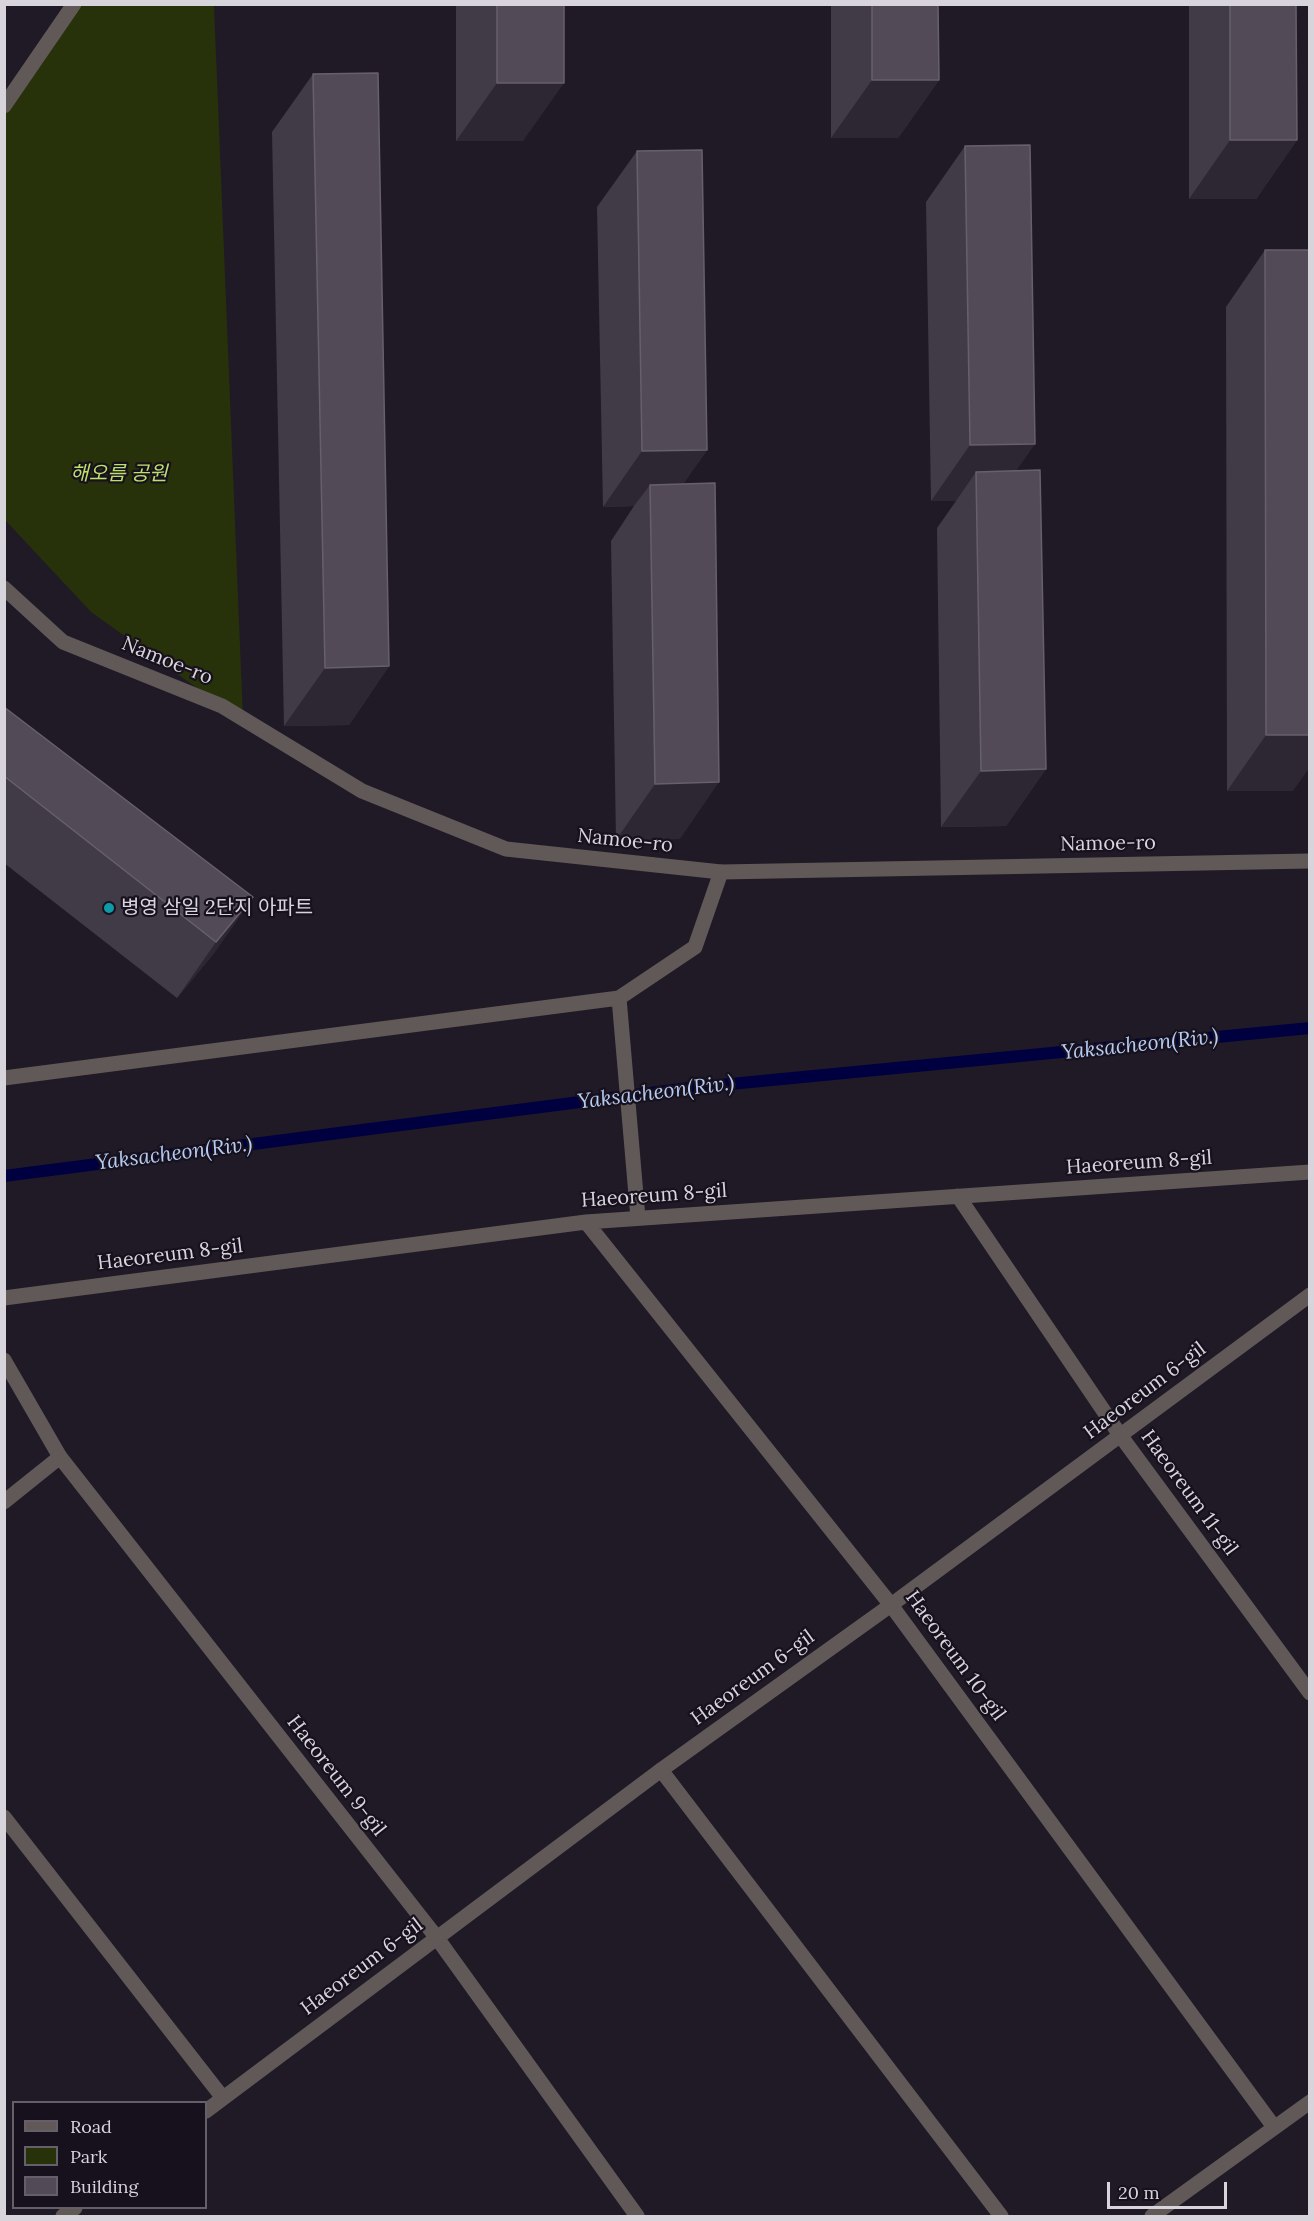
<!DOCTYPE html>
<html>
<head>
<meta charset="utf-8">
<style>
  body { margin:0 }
  #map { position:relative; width:1314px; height:2221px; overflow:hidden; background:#201a26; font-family:Lora,serif }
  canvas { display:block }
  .frame { position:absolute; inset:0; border:6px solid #d8d4dc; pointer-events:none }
  .legend { position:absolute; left:12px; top:2101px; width:195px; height:108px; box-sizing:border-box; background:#17111d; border:2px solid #645f69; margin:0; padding:8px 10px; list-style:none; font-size:18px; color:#d8d4dc }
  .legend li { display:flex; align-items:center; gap:12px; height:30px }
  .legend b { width:30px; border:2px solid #645f69 }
  .scale { position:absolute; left:1107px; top:2182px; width:120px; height:27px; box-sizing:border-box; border:3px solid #d8d4dc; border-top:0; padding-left:8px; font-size:18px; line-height:21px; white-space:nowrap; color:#d8d4dc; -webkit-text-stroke:4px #17111d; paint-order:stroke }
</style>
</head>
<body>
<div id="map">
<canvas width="1314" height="2221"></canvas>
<div class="frame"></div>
<ul class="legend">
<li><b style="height:8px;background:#615957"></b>Road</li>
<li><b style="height:16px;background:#27310a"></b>Park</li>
<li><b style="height:16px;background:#524b57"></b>Building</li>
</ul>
<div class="scale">20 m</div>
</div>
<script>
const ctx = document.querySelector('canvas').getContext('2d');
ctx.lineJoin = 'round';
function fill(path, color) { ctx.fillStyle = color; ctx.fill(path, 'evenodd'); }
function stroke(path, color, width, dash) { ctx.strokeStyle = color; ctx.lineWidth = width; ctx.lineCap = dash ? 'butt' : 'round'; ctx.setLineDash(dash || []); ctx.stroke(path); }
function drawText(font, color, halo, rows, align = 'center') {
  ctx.font = font + ' Lora,"Noto Sans KR",serif'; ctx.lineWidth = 4.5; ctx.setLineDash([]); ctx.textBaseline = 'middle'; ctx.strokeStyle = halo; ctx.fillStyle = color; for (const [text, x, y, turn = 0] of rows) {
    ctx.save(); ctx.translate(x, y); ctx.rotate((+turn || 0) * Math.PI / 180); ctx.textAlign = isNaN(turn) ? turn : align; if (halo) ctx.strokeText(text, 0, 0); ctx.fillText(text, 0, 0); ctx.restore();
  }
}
fill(new Path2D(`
  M72 5H214L243 719 222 706 91 612 5 520V104Z`), '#27310a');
stroke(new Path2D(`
  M4 1176 689 1088 1310 1028`), '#000040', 12);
stroke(new Path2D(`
  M619 998 638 1218
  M4 1078 619 998 695 947 721 872
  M4 1360 60 1457 437 1938 637 2216
  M661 1770 1001 2216`), '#615957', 15);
stroke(new Path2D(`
  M4 106 74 4
  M958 1196 1120 1435 1310 1693
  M586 1222 891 1605 1274 2127
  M4 1298 586 1222 1310 1172
  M4 1502 60 1457
  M4 1817 223 2098
  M206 2111 661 1770 891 1605 1310 1295
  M63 2216 75 2208
  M1152 2216 1310 2102`), '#615957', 15);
stroke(new Path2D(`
  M4 588 63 642 222 706 362 791 506 849 721 872 1310 861`), '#615957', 15);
fill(new Path2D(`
  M456 4H564L523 141H456Z
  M831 4H938L939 80 898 138H831Z
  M1189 4H1296L1297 140 1256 199H1189Z
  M313 74 389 666 349 725 284 726 272 132Z
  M965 146 1016 471 1046 769 1006 826 941 827 937 528 956 501H931L926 202Z
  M637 151 707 450 683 484 680 839 616 840 611 541 634 506 603 507 597 207Z
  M1265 250 1293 791H1227L1226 307Z
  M4 707 253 897 214 953 177 998 4 863Z`), '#413b47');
fill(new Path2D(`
  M872 80H939L898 138H831Z
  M497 83H564L523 141H456Z
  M1230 140H1297L1256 199H1189Z
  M1035 444 996 500 976 472 956 501H931L970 445Z
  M707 450 668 506 650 485 634 506 603 507 642 451Z
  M389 666 349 725 284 726 325 668Z
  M1266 735H1310V767L1293 791H1227Z
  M1046 769 1006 826 941 827 981 771Z
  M719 782 680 839 616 840 655 784Z
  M253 897 214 953 177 998 216 942Z`), '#2d2733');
const building = new Path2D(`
  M497 4H564V83H497Z
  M872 4H938L939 80H872Z
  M1230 4H1296L1297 140H1230Z
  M378 73 389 666 325 668 313 74Z
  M1030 145 1035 444 970 445 965 146Z
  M702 150 707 450 642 451 637 151Z
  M1265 250H1310V735H1266Z
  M1040 470 1046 769 981 771 976 472Z
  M715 483 719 782 655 784 650 485Z
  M4 707 253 897 216 942 4 776Z`);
fill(building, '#524b57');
stroke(building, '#67606c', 1.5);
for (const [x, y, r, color] of [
  [109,908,6,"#0f9aa8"]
]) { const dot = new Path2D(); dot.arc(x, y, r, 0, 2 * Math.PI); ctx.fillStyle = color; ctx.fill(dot); stroke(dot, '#17111d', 2); }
drawText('italic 20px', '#bddf6b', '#17111d', [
  ["해오름 공원",119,474]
]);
drawText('20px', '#d8d4dc', '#17111d', [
  ["Namoe-ro",167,661,22],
  ["Namoe-ro",625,841,6],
  ["Namoe-ro",1108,844,-1],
  ["Haeoreum 8-gil",1139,1163,-4],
  ["Haeoreum 8-gil",654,1196,-4],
  ["Haeoreum 8-gil",170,1255,-7],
  ["Haeoreum 6-gil",1145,1391,-37],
  ["Haeoreum 11-gil",1189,1493,54],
  ["Haeoreum 10-gil",955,1656,54],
  ["Haeoreum 6-gil",753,1678,-36],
  ["Haeoreum 9-gil",336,1776,52],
  ["Haeoreum 6-gil",362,1967,-37]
]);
drawText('20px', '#d8d4dc', '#17111d', [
  ["병영 삼일 2단지 아파트",121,908]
], 'left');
drawText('italic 21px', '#b6cbf2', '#17111d', [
  ["Yaksacheon(Riv.)",1140,1045,-6],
  ["Yaksacheon(Riv.)",656,1093,-7],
  ["Yaksacheon(Riv.)",174,1154,-7]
]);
</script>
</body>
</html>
